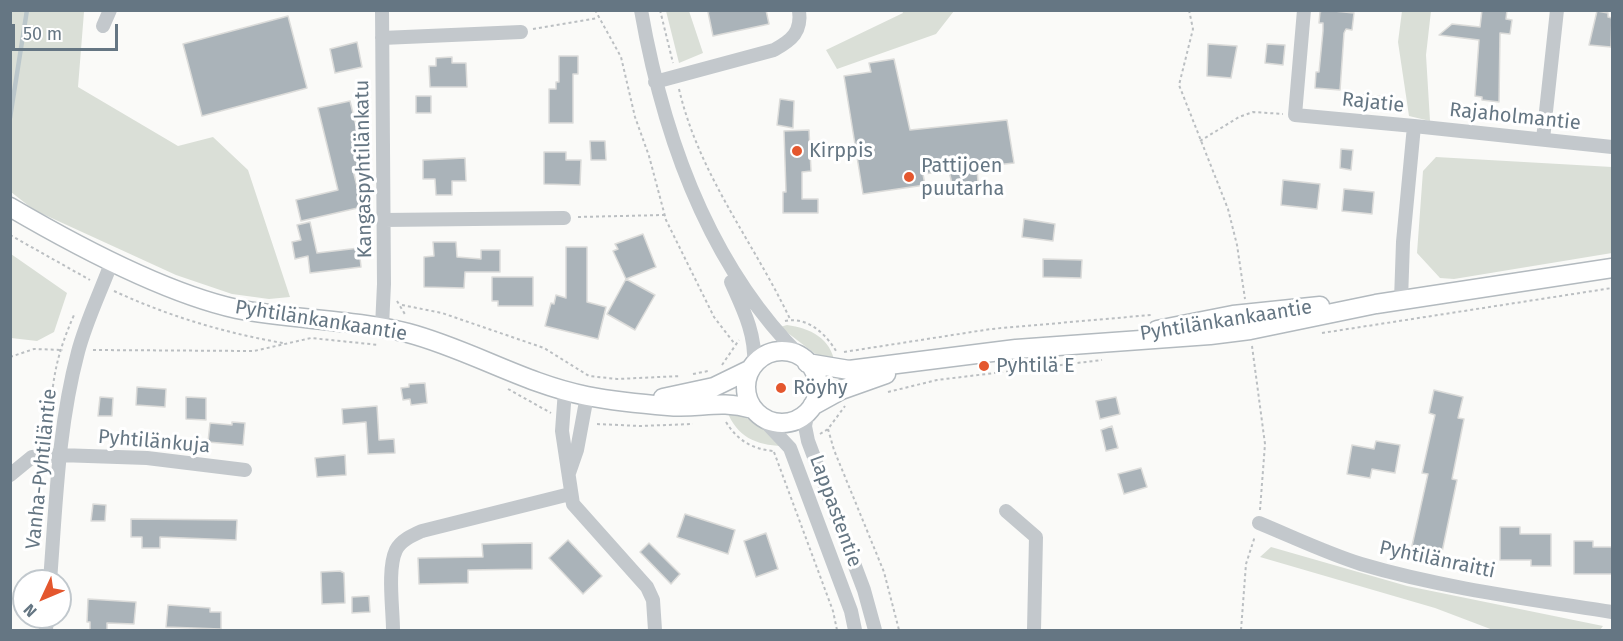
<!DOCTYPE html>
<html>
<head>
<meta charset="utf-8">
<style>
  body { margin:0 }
  #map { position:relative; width:1623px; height:641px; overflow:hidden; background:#fafaf8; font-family:"Fira Sans",sans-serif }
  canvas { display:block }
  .frame { position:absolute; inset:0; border:12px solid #657683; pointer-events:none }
  .north { position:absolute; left:12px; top:569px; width:60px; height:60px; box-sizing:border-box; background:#fff; border:2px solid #c1c8cd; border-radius:50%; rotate:226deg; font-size:16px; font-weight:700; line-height:24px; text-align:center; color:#657683 }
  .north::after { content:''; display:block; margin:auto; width:21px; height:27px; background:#e4572e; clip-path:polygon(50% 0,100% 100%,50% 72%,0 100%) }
  .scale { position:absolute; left:12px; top:24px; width:106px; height:27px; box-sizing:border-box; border:3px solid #657683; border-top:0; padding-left:8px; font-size:18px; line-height:21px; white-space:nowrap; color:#657683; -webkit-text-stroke:4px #fff; paint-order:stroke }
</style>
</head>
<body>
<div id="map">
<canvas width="1623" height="641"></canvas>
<div class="frame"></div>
<div class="north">N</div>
<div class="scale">50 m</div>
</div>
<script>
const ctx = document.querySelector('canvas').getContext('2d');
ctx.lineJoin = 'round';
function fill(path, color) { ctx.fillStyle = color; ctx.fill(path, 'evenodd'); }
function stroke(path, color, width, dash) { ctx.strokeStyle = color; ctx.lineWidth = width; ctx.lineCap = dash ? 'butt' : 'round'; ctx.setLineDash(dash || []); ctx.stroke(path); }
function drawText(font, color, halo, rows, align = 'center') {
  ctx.font = font + ' "Fira Sans",sans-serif'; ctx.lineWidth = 6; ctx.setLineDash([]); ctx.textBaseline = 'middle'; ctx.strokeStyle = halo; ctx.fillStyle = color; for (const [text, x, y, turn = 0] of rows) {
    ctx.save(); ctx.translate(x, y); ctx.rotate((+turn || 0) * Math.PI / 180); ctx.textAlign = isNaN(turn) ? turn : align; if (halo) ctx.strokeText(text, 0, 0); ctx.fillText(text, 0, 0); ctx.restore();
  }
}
fill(new Path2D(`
  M81 10 84 12 78 87 178 146 213 137 248 170 290 297 269 299 232 294 176 275 34 210 11 192V11Z
  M666 11H689L703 53 679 63Z
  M902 11H954L936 34 837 69 826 50 903 13Z
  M1402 11H1431L1426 55 1430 121 1409 116 1398 42Z
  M1436 157 1612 167V253L1454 279 1440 278 1417 253 1423 171Z
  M11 254 67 293 54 332 37 341 11 338Z
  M787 325C810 328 831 338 835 364L814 353 780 327Z
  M727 411C751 417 765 428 782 446 756 445 737 437 727 411Z
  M1271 547 1407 586 1603 626 1600 630H1493L1435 608 1260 557Z`), '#dadfd7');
stroke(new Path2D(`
  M10 118 27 10`), '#bbc7cb', 4.5);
const building = new Path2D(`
  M714 10H766L769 24 713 36 708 12Z
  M1324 10 1354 13 1352 30 1346 29 1344 33 1340 90 1315 88 1316 72H1319L1323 31V23H1319L1320 12Z
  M1482 10H1507L1506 19 1512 20 1510 34 1500 33 1499 102 1482 100V97L1475 96 1479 40 1439 35 1452 24 1480 27Z
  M1597 11 1608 13V17L1612 18 1611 47 1589 45Z
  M288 16 307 88 202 116 183 44Z
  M357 42 362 67 335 73 330 49Z
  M1208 44 1237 46 1231 78 1207 76Z
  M1267 44 1285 45 1283 65 1265 63Z
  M559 56H578V74H573V123H549V89H556V82H559Z
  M452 57V63H466L467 87H430L429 66H436V58Z
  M894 59 910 130 1007 120 1014 163 977 167 978 183 953 188 949 171 923 174 925 185 863 194 844 76 871 72 869 63Z
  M1350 94 1387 97 1385 110 1349 107Z
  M416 96H431V113H416Z
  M780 99 794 101 793 128 777 125Z
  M350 101 366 167 353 170 362 207 301 221 296 200 338 190 318 108Z
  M809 130 811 171 802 172V199H818V213H783V192H786L784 131Z
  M590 141H605L606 160H591Z
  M1341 149 1353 150 1351 170 1340 168Z
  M544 152H566V160H581L580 185 544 184Z
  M465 158 466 181H452V195H436L435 179H423V160Z
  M1283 180 1320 184 1317 209 1281 205Z
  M1344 189 1374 192 1372 214 1342 211Z
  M1024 219 1055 224 1053 241 1022 237Z
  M310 222 317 253 359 248 361 267 310 273 308 256 295 259 292 242 301 240 297 225Z
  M643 234 656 267 626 279 655 295 635 330 607 314 626 279 613 251 618 249 615 244Z
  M433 242H456L457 257 481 259V250H500V272H465L464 288 424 287V257L434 256Z
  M566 247H587V302L606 307 598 339 545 326 551 303 554 304 556 295 566 298Z
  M1043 259 1082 260 1081 278 1043 277Z
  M492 277H533V306H498V301H492Z
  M425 383 427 403 411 405 410 399 403 400 401 388 409 387V384Z
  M137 387 166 389 165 407 136 405Z
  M1434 390 1463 397 1458 418 1464 419 1452 479 1457 480 1442 552 1412 546 1428 474 1422 473 1435 415 1429 413Z
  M100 397 113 398 112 416H98Z
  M186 397 206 398V420L186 419Z
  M1116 397 1120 414 1100 419 1096 401Z
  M377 406 379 440 394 439 395 453 368 454 366 422 343 424 342 409Z
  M232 422 245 423 243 445 208 442 210 423 232 425Z
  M1112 426 1118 448 1106 451 1101 430Z
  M1376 441 1400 445 1395 473 1372 469 1370 478 1347 474 1352 445 1374 449Z
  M345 455 346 475 317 477 315 458Z
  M1141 468 1147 487 1124 494 1118 474Z
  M93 504 106 505 105 521H91Z
  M685 514 735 530 728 554 677 537Z
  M131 519 237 520 236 540 160 537V548H142V537H131Z
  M1500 527H1520V534H1551V566H1531V560H1500Z
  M766 533 778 569 756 577 744 541Z
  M568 540 602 576 583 594 549 558Z
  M1574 541H1593V547H1612V574H1574Z
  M532 543V569L468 570V583L419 584 418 558 483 557 482 544Z
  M649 543 680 574 671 584 640 552Z
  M340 571 344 573 345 603 322 604 321 572Z
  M369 596 370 612 352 613V597Z
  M88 599 136 602 134 624 107 623V630H90V622H87Z
  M168 605 210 608V612H221V629L166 627Z`);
fill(building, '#aab3b9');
stroke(building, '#dcdcda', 1.5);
const secondary = new Path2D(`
  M10 207C75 245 164 293 237 309 293 320 352 319 408 333 469 349 525 384 587 396 613 401 642 404 668 406 701 409 718 399 753 409
  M1157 330 1233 315 1320 306
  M746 387a36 36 0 1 1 72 0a36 36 0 1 1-72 0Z
  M807 363 849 370 1016 349 1210 335 1250 330 1376 304 1612 268
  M663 398 714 387 751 369
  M812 406 841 390 886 374`);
stroke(secondary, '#b3babf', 21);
stroke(new Path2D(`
  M595 10 621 57 635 117 649 156 666 220 714 317 734 343
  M660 10 673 63
  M1189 10 1193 29 1179 85 1228 209 1237 245 1245 299
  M533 29 598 18
  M679 89C699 175 753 241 790 319
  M1200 141 1239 117 1253 112 1283 114
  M578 217 664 215
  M10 235 90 280
  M114 291C168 316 225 333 283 343
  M397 301 406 316
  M402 305 442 313 544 348 589 376 617 379 681 376
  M785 321C807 316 826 334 836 351
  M1322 333 1612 288
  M1252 346 1265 444 1260 510
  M93 350 254 351 311 338 379 345
  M844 352 991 329 1151 315
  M10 357 34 349 63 350
  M722 365 739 340
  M693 374 708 371
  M508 389 551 413
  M888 392 937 380 1102 360
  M50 417C53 375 57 354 74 315
  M726 422C737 440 752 449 773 451
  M597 424 640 426 693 424
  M828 429 834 450 884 572 899 630
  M820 434 828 429 845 406
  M774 452 833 611 837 630
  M1241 630 1246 564 1255 536`), '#bbbfc2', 2, [3, 3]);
stroke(new Path2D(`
  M382 10 384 284 382 327
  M641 10C663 135 709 265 800 356
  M1304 10 1295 115 1414 126 1403 242 1401 300
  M103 26 110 10
  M382 38 521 32
  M655 82 774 50C792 40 802 32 799 10
  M1414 126 1612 147
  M1543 139 1557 10
  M384 220 564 218
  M731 282C743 309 756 334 754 364
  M565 390 562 431 573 504 647 587 653 600 655 630
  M808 411 805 426 808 441 864 590 875 630
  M760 416 790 448 851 611 855 630
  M569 473 577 450 587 396
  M10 475 32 457 59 455 147 458 245 470
  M1006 511 1036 537 1034 630
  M1259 523C1293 537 1326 553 1361 564 1442 588 1529 599 1612 612
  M50 581C56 504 58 427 78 352 86 321 101 291 112 261
  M46 630 47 617
  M393 630C393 609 387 569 396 550 401 540 413 535 422 531L570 494`), '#c3c8cc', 14);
stroke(secondary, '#fff', 18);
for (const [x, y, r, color] of [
  [797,151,6,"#e4572e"],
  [909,177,6,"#e4572e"],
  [984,366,6,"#e4572e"],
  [781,388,6,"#e4572e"]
]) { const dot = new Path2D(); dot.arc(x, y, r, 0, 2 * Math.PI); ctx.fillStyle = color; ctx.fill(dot); stroke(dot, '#fff', 2); }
drawText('20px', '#657683', '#fff', [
  ["Rajatie",1373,103,6],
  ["Rajaholmantie",1515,117,6],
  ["Kangaspyhtilänkatu",364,169,-91],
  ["Pyhtilänkankaantie",321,321,9],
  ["Pyhtilänkankaantie",1226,321,-9],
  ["Pyhtilänkuja",154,442,5],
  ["Vanha-Pyhtiläntie",42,469,-84],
  ["Lappastentie",835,511,70],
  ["Pyhtilänraitti",1437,560,12]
]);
drawText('20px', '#657683', '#fff', [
  ["Kirppis",809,151],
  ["Pattijoen",921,166],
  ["puutarha",921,189],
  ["Pyhtilä E",996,366],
  ["Röyhy",793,388]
], 'left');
</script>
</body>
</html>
